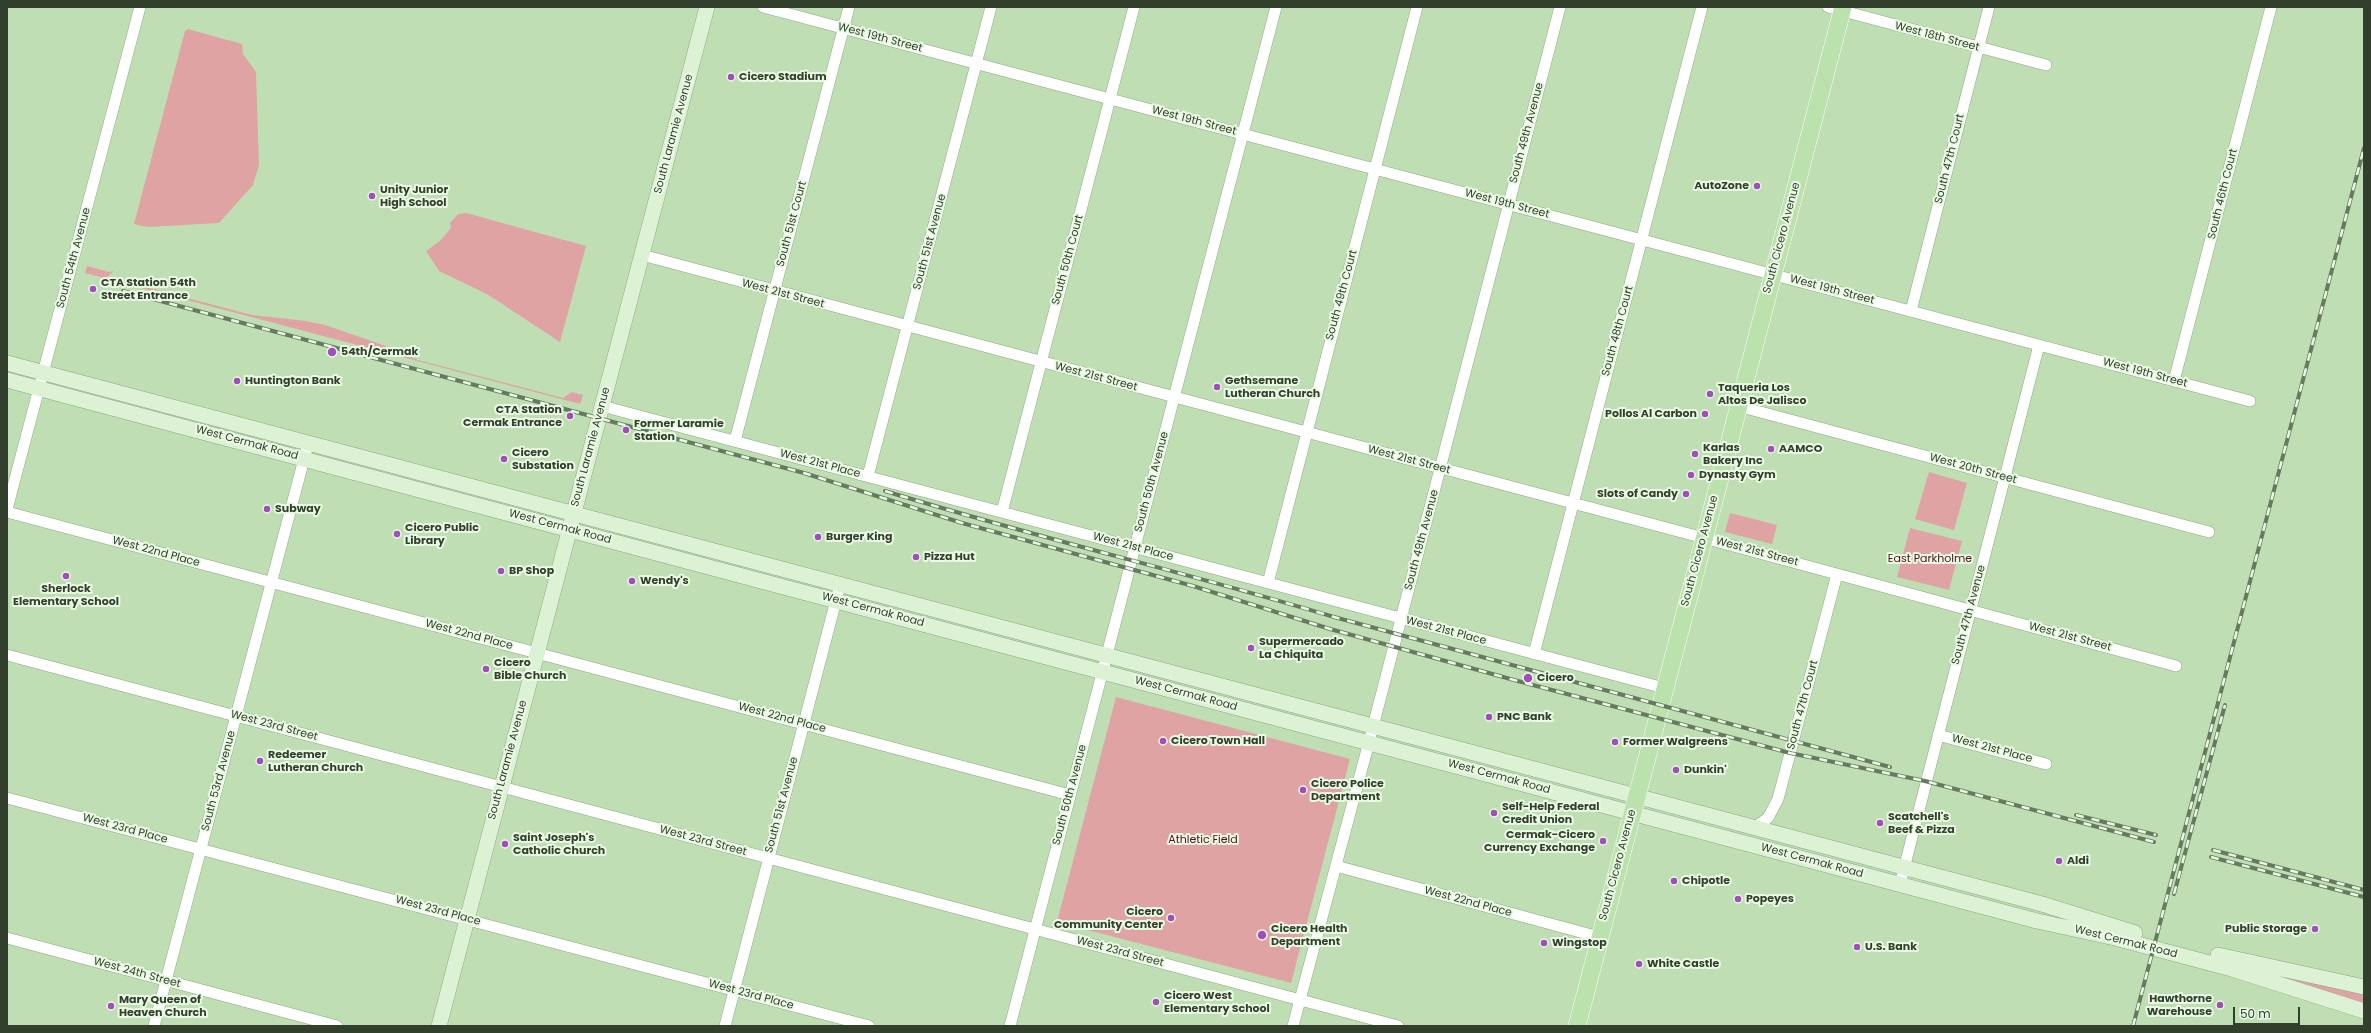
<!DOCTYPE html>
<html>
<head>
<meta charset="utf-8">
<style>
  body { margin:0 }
  #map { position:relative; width:2371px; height:1033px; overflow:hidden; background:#bfdeb3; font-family:Poppins,sans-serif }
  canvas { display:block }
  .frame { position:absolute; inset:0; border:8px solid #323f2d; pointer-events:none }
  .scale { position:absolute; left:2233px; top:1007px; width:67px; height:18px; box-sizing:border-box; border:2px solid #323f2d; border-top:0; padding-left:5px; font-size:12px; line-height:14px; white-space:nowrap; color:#323f2d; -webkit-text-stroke:3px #eafae4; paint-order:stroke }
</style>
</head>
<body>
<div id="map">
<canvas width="2371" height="1033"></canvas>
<div class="frame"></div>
<div class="scale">50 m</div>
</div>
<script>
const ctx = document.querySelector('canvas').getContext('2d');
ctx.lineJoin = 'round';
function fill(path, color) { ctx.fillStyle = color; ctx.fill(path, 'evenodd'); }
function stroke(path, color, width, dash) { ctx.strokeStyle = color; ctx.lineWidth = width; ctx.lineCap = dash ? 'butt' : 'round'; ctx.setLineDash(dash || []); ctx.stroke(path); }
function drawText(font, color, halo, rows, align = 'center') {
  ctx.font = font + ' Poppins,sans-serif'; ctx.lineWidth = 4; ctx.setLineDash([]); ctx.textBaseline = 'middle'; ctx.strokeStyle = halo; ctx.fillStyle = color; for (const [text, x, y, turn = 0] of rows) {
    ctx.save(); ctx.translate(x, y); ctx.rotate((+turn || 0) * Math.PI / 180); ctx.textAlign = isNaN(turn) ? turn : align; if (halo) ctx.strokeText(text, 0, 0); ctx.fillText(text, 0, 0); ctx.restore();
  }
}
fill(new Path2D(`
  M188 29 242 44 243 54 256 72 259 165 253 185 219 223 148 227 134 224 185 31Z
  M466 213 586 246 560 342 487 294 439 271 426 251 441 240 451 228 450 223 458 214Z
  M87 266 109 272 114 271 107 277 252 315 306 321 325 325 383 345 418 360 563 398 572 392 583 395 580 404 85 273Z
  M1929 472 1967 483 1954 530 1915 519Z
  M1730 513 1777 525 1772 544 1725 532Z
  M1910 528 1962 541 1949 590 1897 577Z
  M1116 697 1350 759 1291 983 1057 922Z
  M2278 976 2364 993V1005L2280 979Z`), '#e0a3a4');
const street = new Path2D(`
  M763 7 2250 401
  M1828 7 2046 65
  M642 255 1704 538 2176 666
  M1911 311 1989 7
  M2174 381 2271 7
  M602 406 1664 688
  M1738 406 2209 532
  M735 441 849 7
  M868 476 991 7
  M7 509 140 7
  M7 512 1070 795
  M1002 512 1134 7
  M1268 583 1417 7
  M1534 654 1702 7
  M7 655 1398 1026
  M1938 735 2046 764
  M7 798 869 1026
  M1754 828 1768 818 1778 799 1837 574
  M1336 866 1599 937
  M1900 884 2039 345
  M7 938 337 1026
  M154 1026 308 444
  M725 1026 840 585
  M1010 1026 1276 7
  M1293 1026 1369 742 1560 7`);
const secondary = new Path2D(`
  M7 363 2042 904 2135 933
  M7 380 2037 921 2115 938 2232 969 2364 1011
  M2218 955 2364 987
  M439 1026 707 7`);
const primary = new Path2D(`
  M1577 1026 1843 7`);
stroke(street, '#8ba980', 12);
stroke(secondary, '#8ba980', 16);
stroke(primary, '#fff', 18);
stroke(street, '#fff', 11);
stroke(secondary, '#ddf1d5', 15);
stroke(primary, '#bbe2ac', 17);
const rail = new Path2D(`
  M123 291 804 473 962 523 1193 586 1330 629 1514 680 1790 753 1925 781 2154 842
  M885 491C1034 537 1185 572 1334 617L1890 767
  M2076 815 2156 835
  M2213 850 2364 890
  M2211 857 2364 897
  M2174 894 2225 705
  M2133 1026 2364 148`);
stroke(rail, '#667a5f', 4);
stroke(rail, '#eafae4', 2.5, [8]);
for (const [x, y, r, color] of [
  [731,77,4,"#a14dbc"],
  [1757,186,4,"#a14dbc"],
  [372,196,4,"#a14dbc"],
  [93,289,4,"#a14dbc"],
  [332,352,5,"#a14dbc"],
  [237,381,4,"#a14dbc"],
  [1217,387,4,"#a14dbc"],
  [1710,394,4,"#a14dbc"],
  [1705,414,4,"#a14dbc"],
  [570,416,4,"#a14dbc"],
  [626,430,4,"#a14dbc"],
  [1771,449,4,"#a14dbc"],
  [1695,454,4,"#a14dbc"],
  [504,459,4,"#a14dbc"],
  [1691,475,4,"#a14dbc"],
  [1686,494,4,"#a14dbc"],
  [267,509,4,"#a14dbc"],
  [397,534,4,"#a14dbc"],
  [818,537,4,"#a14dbc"],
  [916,557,4,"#a14dbc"],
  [501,571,4,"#a14dbc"],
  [66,576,4,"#a14dbc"],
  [632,581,4,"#a14dbc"],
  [1251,648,4,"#a14dbc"],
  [486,669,4,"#a14dbc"],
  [1528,678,5,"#a14dbc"],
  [1489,717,4,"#a14dbc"],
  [1163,741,4,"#a14dbc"],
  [1615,742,4,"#a14dbc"],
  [260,761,4,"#a14dbc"],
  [1676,770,4,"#a14dbc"],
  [1303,790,4,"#a14dbc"],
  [1494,813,4,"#a14dbc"],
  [1880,823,4,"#a14dbc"],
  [1603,841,4,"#a14dbc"],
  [505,844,4,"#a14dbc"],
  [2059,861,4,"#a14dbc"],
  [1674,881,4,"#a14dbc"],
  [1738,899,4,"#a14dbc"],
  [1171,918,4,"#a14dbc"],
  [2315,929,4,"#a14dbc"],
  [1262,935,5,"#a14dbc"],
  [1544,943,4,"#a14dbc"],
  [1857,947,4,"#a14dbc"],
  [1639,964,4,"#a14dbc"],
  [1156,1002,4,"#a14dbc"],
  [2220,1005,4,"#a14dbc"],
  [111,1006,4,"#a14dbc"]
]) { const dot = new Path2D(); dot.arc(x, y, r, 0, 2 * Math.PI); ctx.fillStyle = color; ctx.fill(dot); stroke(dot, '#eafae4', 1.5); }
drawText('11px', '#323f2d', '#eafae4', [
  ["West 18th Street",1937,37,15],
  ["West 19th Street",880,38,15],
  ["West 19th Street",1194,121,15],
  ["South 49th Avenue",1527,133,-75],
  ["South Laramie Avenue",674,134,-75],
  ["South 47th Court",1950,159,-76],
  ["South 46th Court",2223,194,-76],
  ["West 19th Street",1507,204,15],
  ["South 51st Court",792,224,-75],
  ["South Cicero Avenue",1782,238,-75],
  ["South 51st Avenue",930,242,-75],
  ["South 54th Avenue",74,258,-75],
  ["South 50th Court",1068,260,-75],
  ["West 19th Street",1832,290,15],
  ["West 21st Street",783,294,15],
  ["South 49th Court",1342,295,-75],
  ["South 48th Court",1618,331,-75],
  ["West 19th Street",2145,373,15],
  ["West 21st Street",1096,377,15],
  ["West Cermak Road",247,443,15],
  ["South Laramie Avenue",591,447,-75],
  ["West 21st Street",1409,460,15],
  ["West 21st Place",820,464,15],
  ["West 20th Street",1973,469,15],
  ["South 50th Avenue",1152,482,-75],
  ["West Cermak Road",560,527,15],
  ["South 49th Avenue",1422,540,-75],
  ["West 21st Place",1133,547,15],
  ["South Cicero Avenue",1700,551,-75],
  ["West 22nd Place",156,552,15],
  ["West 21st Street",1757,552,15],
  ["West Cermak Road",873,610,15],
  ["South 47th Avenue",1969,615,-75],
  ["West 21st Place",1446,631,15],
  ["West 22nd Place",469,635,15],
  ["West 21st Street",2070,637,15],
  ["West Cermak Road",1186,694,15],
  ["South 47th Court",1803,705,-75],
  ["West 22nd Place",782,718,15],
  ["West 23rd Street",274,726,15],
  ["West 21st Place",1992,749,15],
  ["South Laramie Avenue",508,760,-75],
  ["West Cermak Road",1499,777,15],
  ["South 53rd Avenue",219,781,-75],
  ["South 50th Avenue",1070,795,-75],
  ["South 51st Avenue",782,805,-75],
  ["West 23rd Place",125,829,15],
  ["West 23rd Street",703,841,15],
  ["West Cermak Road",1812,861,15],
  ["South Cicero Avenue",1618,865,-75],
  ["West 22nd Place",1468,902,15],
  ["West 23rd Place",438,911,15],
  ["West Cermak Road",2126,942,14],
  ["West 23rd Street",1120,952,15],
  ["West 24th Street",137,973,15],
  ["West 23rd Place",751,995,15]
]);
drawText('bold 11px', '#323f2d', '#eafae4', [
  ["Cicero Stadium",739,77],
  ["AutoZone",1749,186,"right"],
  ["Unity Junior",380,190],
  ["High School",380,203],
  ["CTA Station 54th",101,283],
  ["Street Entrance",101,296],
  ["54th/Cermak",341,352],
  ["Huntington Bank",245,381],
  ["Gethsemane",1225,381],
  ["Lutheran Church",1225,394],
  ["Taqueria Los",1718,388],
  ["Altos De Jalisco",1718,401],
  ["CTA Station",562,410,"right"],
  ["Cermak Entrance",562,423,"right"],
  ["Pollos Al Carbon",1697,414,"right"],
  ["Former Laramie",634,424],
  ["Station",634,437],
  ["Karlas",1703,448],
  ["Bakery Inc",1703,461],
  ["AAMCO",1779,449],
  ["Cicero",512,453],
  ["Substation",512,466],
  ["Dynasty Gym",1699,475],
  ["Slots of Candy",1678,494,"right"],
  ["Subway",275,509],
  ["Cicero Public",405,528],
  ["Library",405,541],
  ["Burger King",826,537],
  ["Pizza Hut",924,557],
  ["BP Shop",509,571],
  ["Wendy's",640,581],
  ["Sherlock",66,589,"center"],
  ["Elementary School",66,602,"center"],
  ["Supermercado",1259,642],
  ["La Chiquita",1259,655],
  ["Cicero",494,663],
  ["Bible Church",494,676],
  ["Cicero",1537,678],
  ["PNC Bank",1497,717],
  ["Cicero Town Hall",1171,741],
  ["Former Walgreens",1623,742],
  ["Redeemer",268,755],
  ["Lutheran Church",268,768],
  ["Dunkin'",1684,770],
  ["Cicero Police",1311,784],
  ["Department",1311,797],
  ["Self-Help Federal",1502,807],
  ["Credit Union",1502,820],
  ["Scatchell's",1888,817],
  ["Beef & Pizza",1888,830],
  ["Cermak-Cicero",1595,835,"right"],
  ["Currency Exchange",1595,848,"right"],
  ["Saint Joseph's",513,838],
  ["Catholic Church",513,851],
  ["Aldi",2067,861],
  ["Chipotle",1682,881],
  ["Popeyes",1746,899],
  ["Cicero",1163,912,"right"],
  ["Community Center",1163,925,"right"],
  ["Cicero Health",1271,929],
  ["Department",1271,942],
  ["Public Storage",2307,929,"right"],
  ["Wingstop",1552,943],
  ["U.S. Bank",1865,947],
  ["White Castle",1647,964],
  ["Cicero West",1164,996],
  ["Elementary School",1164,1009],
  ["Hawthorne",2212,999,"right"],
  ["Warehouse",2212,1012,"right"],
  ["Mary Queen of",119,1000],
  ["Heaven Church",119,1013]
], 'left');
drawText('11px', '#510e18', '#eafae4', [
  ["East Parkholme",1930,559],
  ["Athletic Field",1203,840]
]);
</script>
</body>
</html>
